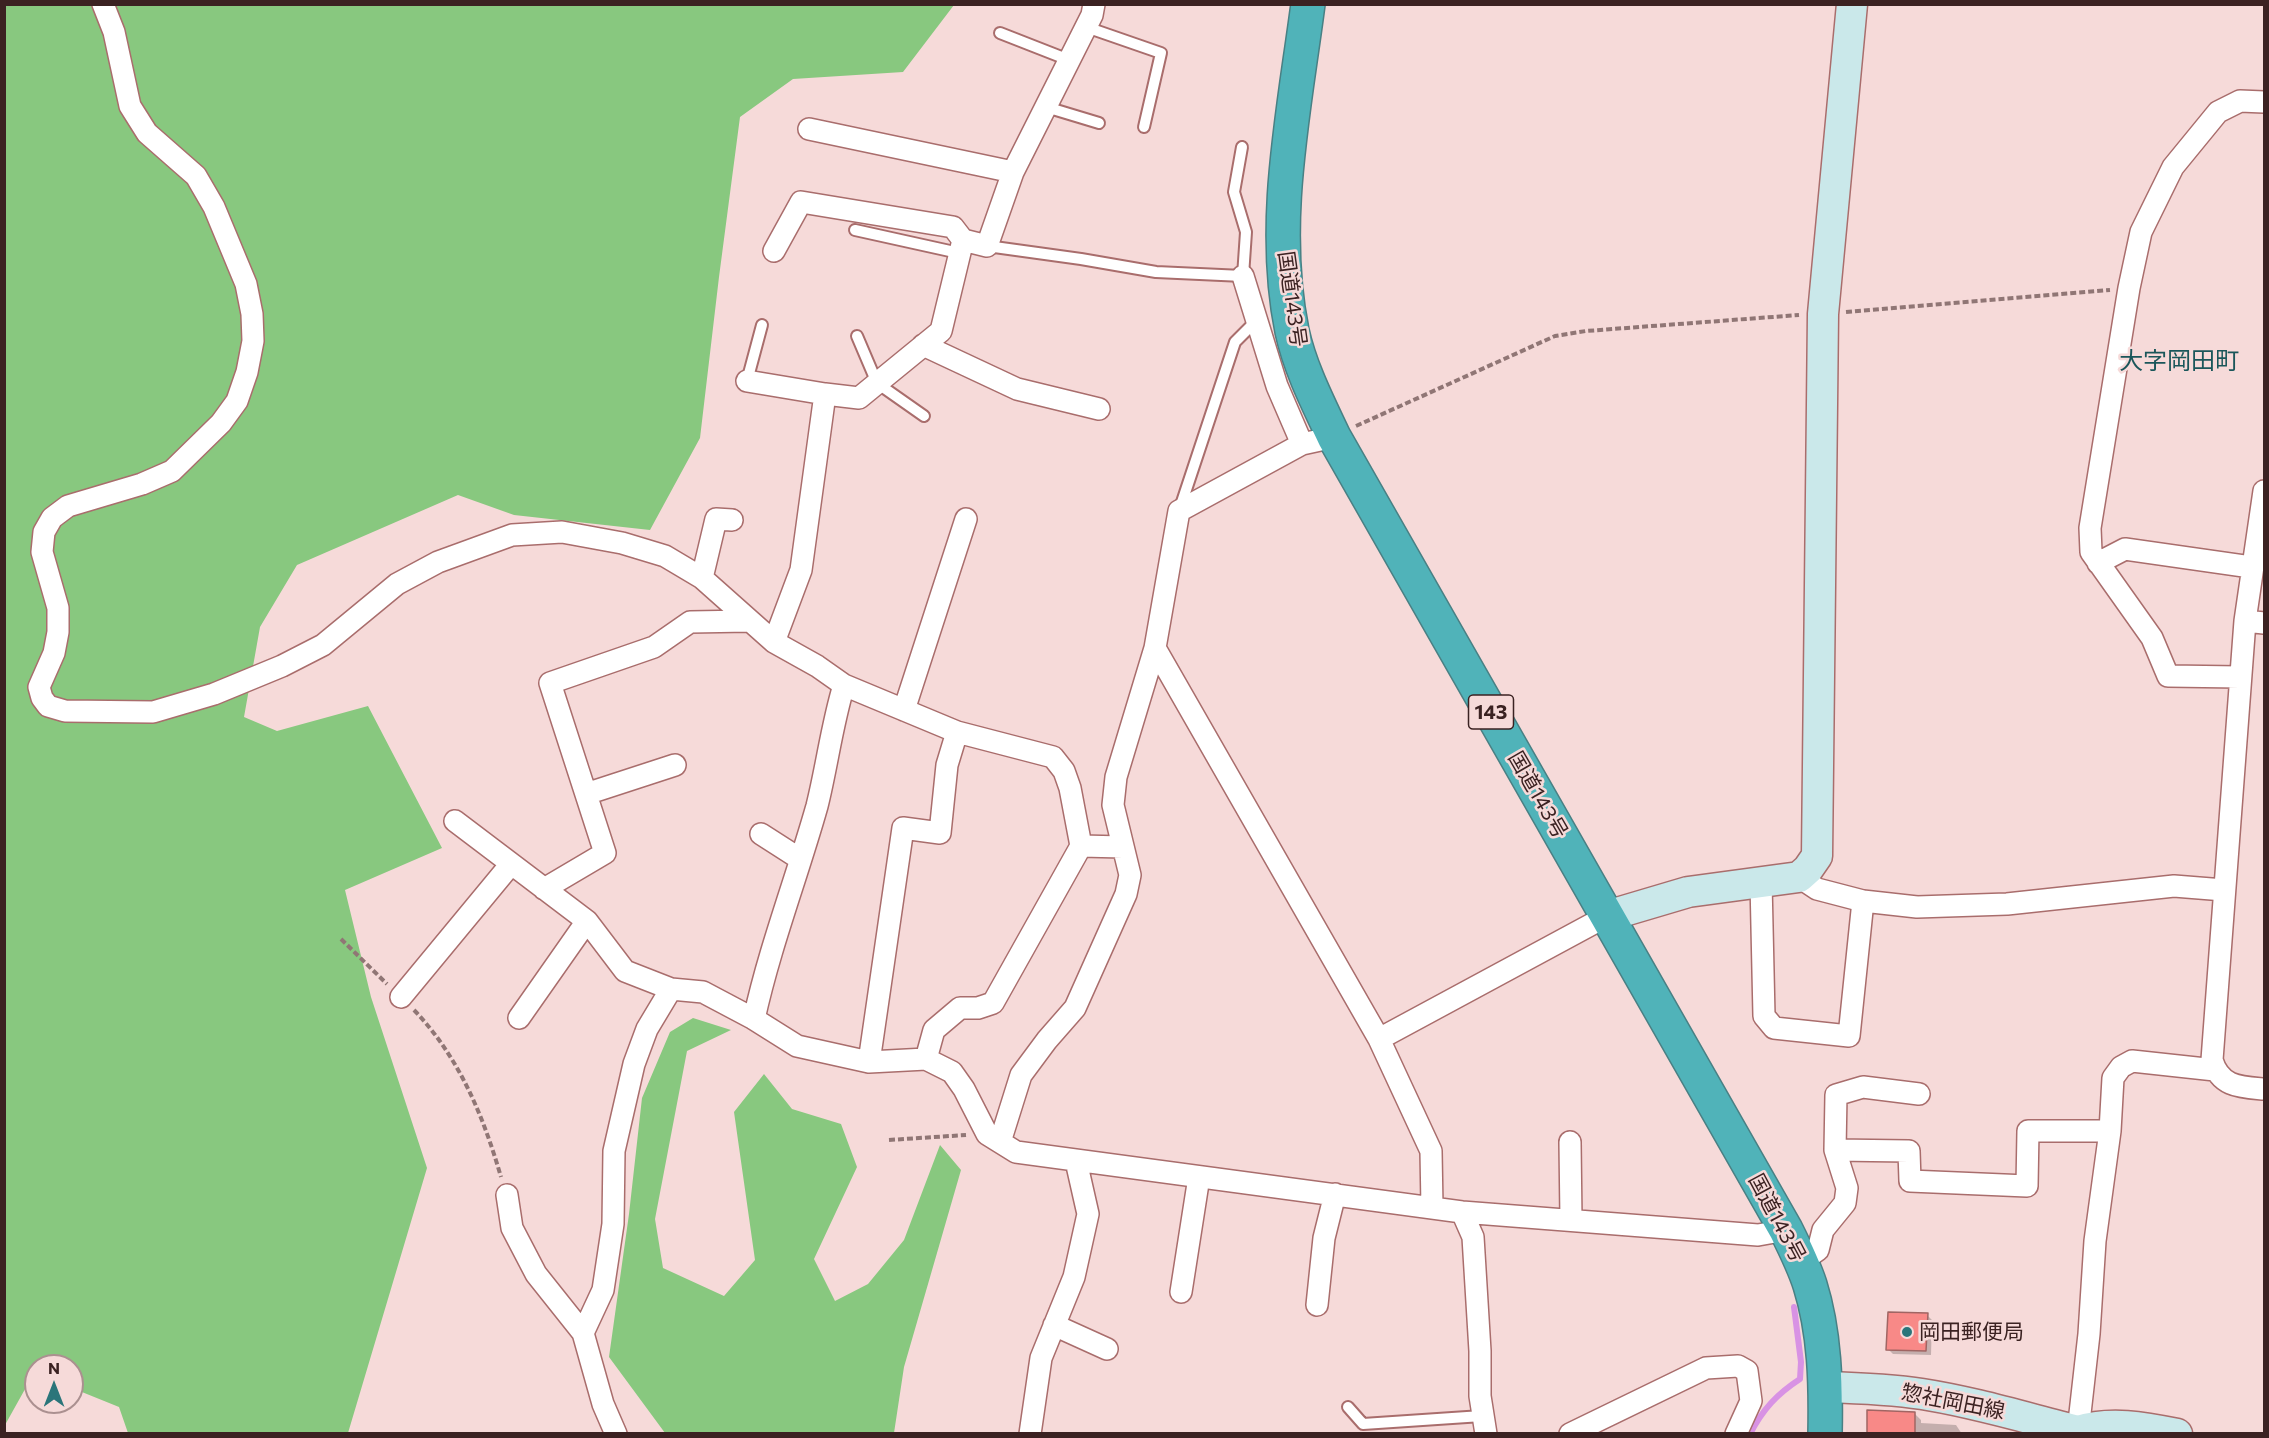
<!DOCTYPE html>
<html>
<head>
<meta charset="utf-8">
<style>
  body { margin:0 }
  #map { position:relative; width:2269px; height:1438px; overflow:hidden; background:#f6dad9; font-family:Commissioner,sans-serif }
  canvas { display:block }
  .frame { position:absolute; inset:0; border:6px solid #3b2222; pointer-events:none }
  .north { position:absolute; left:24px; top:1354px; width:60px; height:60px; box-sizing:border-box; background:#f6dad9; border:2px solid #ab9090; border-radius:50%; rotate:0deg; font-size:16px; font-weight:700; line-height:24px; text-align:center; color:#3b2222 }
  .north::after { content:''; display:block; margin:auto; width:21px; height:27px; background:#2b757a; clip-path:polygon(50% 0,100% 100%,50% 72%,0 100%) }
</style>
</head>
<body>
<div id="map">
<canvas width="2269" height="1438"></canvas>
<div class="frame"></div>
<div class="north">N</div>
</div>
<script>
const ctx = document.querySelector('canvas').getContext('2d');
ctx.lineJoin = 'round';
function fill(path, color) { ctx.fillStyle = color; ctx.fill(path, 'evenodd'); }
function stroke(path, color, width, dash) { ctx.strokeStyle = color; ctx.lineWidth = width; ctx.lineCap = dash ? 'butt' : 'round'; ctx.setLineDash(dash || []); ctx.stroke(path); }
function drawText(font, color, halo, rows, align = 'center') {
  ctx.font = font + ' Commissioner,"Noto Sans JP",sans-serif'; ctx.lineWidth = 5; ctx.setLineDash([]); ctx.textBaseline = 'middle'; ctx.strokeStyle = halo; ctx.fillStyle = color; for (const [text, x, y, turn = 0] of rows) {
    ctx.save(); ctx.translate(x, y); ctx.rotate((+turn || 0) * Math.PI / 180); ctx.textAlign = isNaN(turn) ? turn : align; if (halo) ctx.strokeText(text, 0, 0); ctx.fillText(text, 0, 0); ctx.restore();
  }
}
fill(new Path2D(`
  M5 5H954L903 72 793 79 740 117 719 277 700 438 650 530 514 515 458 495 297 565 260 627 244 717 277 731 368 706 442 848 345 890 371 997 427 1168 348 1433H128L119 1407 72 1388V1366H36V1373H34L5 1425Z
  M693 1018 731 1030 687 1051 655 1219 663 1268 724 1296 755 1260 734 1112 764 1074 792 1109 841 1124 857 1167 814 1259 835 1301 868 1284 904 1240 940 1145 961 1170 904 1367 894 1433H665L609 1357 629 1214 642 1098 670 1032Z`), '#88c87f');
fill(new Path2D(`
  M1927 1315 1932 1320 1931 1355 1893 1354 1888 1349Z
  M1915 1414 1921 1420V1423L1956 1425 1962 1434H1868Z`), '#0003');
stroke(new Path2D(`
  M1750 1434C1763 1409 1777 1394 1800 1379L1801 1362 1794 1307`), '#d892e4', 6);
const building = new Path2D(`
  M1888 1312 1928 1313 1926 1351 1886 1350Z
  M1867 1410 1915 1412V1434H1867Z`);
fill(building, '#f88987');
stroke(building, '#a06563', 1.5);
const lane = new Path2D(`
  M1086 27 1161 53 1144 127
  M1000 33 1069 60
  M1046 107 1099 123
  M855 230 959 253
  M987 246 1081 259 1156 272 1243 276 1246 232 1234 192 1242 147
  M857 336 877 383 924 416
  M747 381 762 325
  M1180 508 1235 342 1257 320
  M1348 1407 1363 1424 1482 1416`);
const street = new Path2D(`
  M103 4 114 32 130 106 147 133 196 176 214 207 246 284 252 314 253 341 247 372 237 401 221 423 172 471 142 484 68 506 52 518 44 532 42 552 58 608V632L54 653 39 687 42 698 48 706 65 711 153 712 214 694 282 666 323 645 397 584 438 562 512 535 562 532 622 543 665 556 702 578 774 642 817 666 844 685C832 724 827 766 817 806 797 877 770 946 754 1019
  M809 129 1013 172
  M774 251 801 202 953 227 963 240
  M1243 276 1277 386 1302 444
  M923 345 1017 389 1099 409
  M747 381 825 394
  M1334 437 1302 444 1179 511 1155 648 1379 1039 1431 1151 1432 1207
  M2264 491 2245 621 2212 1060C2220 1087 2240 1087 2264 1089
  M2098 563 2125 549 2251 567
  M702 578 716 519 732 520
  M2245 621 2264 623
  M774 642 801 570 825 394 859 398 941 331 963 240 987 246 1013 172 1092 15 1094 4
  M2240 677 2168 676 2152 638 2091 552 2090 528 2129 288 2141 232 2173 167 2218 112 2240 101 2264 102
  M844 685 957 732 1053 757 1064 771 1070 788 1081 846 993 1003 978 1008H960L934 1030 926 1059
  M904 710 966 519
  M586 794 675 765
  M455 821 587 921 625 971 671 989 703 992 754 1019 797 1046 869 1062 926 1059 952 1072 964 1089 987 1134 1016 1152 1462 1212 1758 1235 1786 1230
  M761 834 800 859
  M1081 846 1123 847
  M1799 877 1817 889 1863 901 1917 907 2007 904 2174 886 2224 890
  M1761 882 1764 1016 1774 1028 1849 1036 1863 901
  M544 889 605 853 550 683 654 647 690 622 749 621
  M401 997 511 864
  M519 1018 587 921
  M1379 1039 1607 916
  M869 1062 903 828 940 833 947 765 957 732
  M1000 1142 1021 1075 1047 1040 1075 1008 1126 894 1130 875 1113 805 1116 777 1155 648
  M1570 1142 1571 1220
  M1835 1150 1909 1151 1910 1181 2027 1186 2028 1131H2110
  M507 1195 512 1228 536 1274 583 1333 603 1404 616 1434
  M1462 1212 1473 1237 1480 1351V1396L1486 1434
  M1801 1262 1818 1250 1823 1230 1845 1203 1847 1188 1835 1150 1836 1095 1863 1087 1919 1094
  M1181 1292 1199 1177
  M1317 1305 1324 1238 1335 1194
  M1054 1325 1107 1349
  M583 1333 603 1290 613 1224 614 1151 634 1064 647 1029 671 989
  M2078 1431 2089 1334 2095 1241 2110 1131 2113 1078 2121 1067 2132 1061 2215 1070
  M1030 1434 1041 1358 1074 1277 1088 1214 1076 1161
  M1570 1434 1706 1368 1738 1366 1747 1371 1751 1401 1736 1434`);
const secondary = new Path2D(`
  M1607 916 1688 892 1799 877 1808 869 1817 856 1823 314 1852 4
  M1825 1387C1858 1388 1890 1389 1922 1394 1974 1402 2026 1418 2078 1431L2082 1434
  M2078 1431C2110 1421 2144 1427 2177 1434`);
const highway = new Path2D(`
  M1308 4C1294 112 1270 223 1292 331 1300 368 1318 403 1334 437L1786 1230C1795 1248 1804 1266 1810 1285 1825 1333 1826 1384 1825 1434`);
stroke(lane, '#a96d6c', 14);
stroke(street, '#a96d6c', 24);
stroke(secondary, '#a96d6c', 33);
stroke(highway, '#498084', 36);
stroke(new Path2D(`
  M1846 312 2110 290
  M1356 426 1555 336 1586 331 1799 315
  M341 939 387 984
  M414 1010C459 1057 483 1115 501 1177
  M889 1140 966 1135`), '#907675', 4, [6, 3]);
stroke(lane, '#fff', 10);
stroke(street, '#fff', 21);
stroke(secondary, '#cae8ea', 30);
stroke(highway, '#50b3b9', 33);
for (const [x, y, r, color] of [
  [1907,1332,6,"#2b757a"]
]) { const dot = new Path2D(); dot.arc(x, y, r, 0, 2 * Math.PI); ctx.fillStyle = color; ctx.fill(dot); stroke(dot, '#f6dad9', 2); }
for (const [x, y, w] of [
  [1491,712,45]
]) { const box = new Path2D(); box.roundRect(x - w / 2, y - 17, w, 34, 4.5); ctx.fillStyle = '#f6dad9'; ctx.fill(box); stroke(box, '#3b2222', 1.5); }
drawText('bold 20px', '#3b2222', null, [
  ["143",1491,712]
]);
drawText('21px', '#3b2222', '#f6dad9', [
  ["国道143号",1292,299,82],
  ["国道143号",1538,795,60],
  ["国道143号",1777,1218,62],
  ["惣社岡田線",1953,1402,11]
]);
drawText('21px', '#3b2222', '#f6dad9', [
  ["岡田郵便局",1919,1332]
], 'left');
drawText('24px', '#1a565a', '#f6dad9', [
  ["大字岡田町",2179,361]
]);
</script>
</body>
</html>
